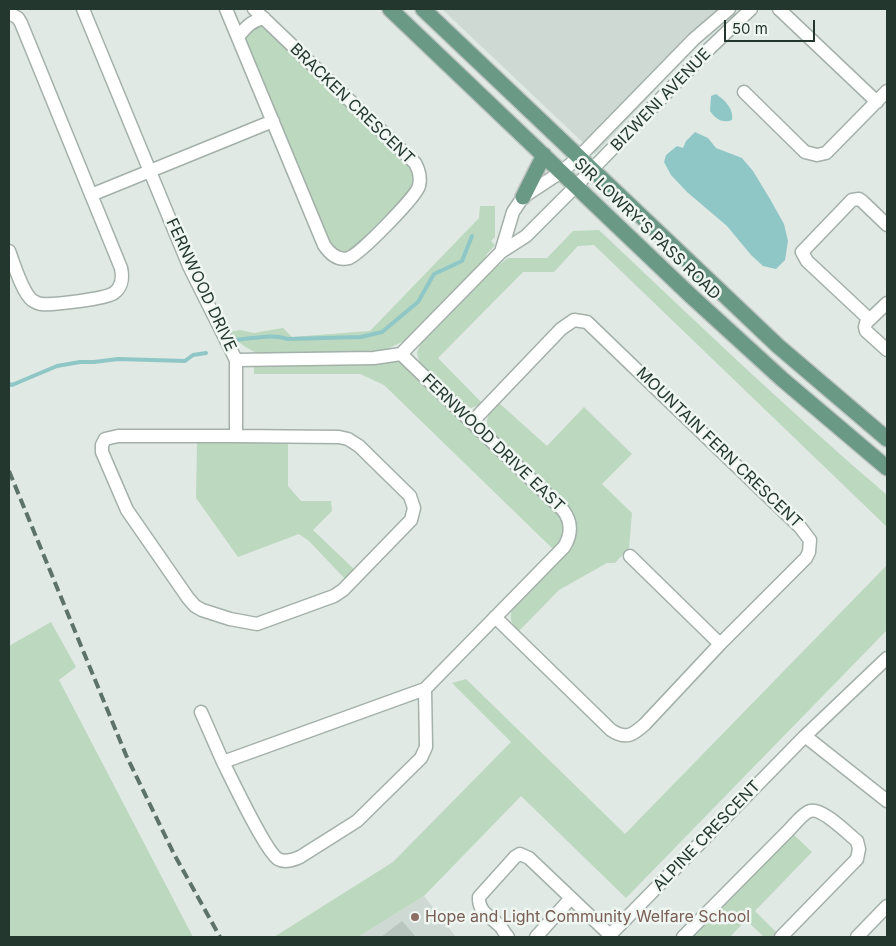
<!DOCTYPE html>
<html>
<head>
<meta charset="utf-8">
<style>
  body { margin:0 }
  #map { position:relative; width:896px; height:946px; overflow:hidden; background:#e0e9e4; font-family:Inter,sans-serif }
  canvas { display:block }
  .frame { position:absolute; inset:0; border:10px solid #23372f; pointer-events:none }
  .scale { position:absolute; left:724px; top:20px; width:91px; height:22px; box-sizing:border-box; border:2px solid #23372f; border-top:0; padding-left:6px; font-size:15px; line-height:18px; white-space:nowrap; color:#23372f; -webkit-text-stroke:4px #f0f6f2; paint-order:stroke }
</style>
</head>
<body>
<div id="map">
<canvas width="896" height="946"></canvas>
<div class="frame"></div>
<div class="scale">50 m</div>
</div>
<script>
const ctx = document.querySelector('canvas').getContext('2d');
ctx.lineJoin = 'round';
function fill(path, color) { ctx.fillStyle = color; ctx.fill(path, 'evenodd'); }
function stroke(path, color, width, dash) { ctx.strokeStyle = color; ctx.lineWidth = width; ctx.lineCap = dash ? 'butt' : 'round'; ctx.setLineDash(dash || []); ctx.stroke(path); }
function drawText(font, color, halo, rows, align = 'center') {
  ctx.font = font + ' Inter,sans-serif'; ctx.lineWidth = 5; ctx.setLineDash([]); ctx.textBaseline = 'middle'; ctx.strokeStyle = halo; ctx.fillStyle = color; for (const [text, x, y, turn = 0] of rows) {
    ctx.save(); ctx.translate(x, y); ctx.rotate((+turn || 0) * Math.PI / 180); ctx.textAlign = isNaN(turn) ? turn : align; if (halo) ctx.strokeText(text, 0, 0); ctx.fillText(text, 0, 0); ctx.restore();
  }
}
fill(new Path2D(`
  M442 9H731L595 154Z
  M424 896 456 937H358Z`), '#cfd9d3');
fill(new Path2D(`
  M259 26 266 29 412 170 414 183 410 193 357 248C347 254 341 253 331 248L245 38V34Z
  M480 206H495V237L491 241 495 245 487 254 484 260 413 333 404 341 387 349 372 353H260C250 352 235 340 229 332L240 330 254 333 283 328 292 337 370 331 479 218Z
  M599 230C694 320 788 410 887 495V527L594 245 578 246 554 272H523L438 358 483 404 471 408 461 404 420 364 417 353 420 345 494 269 508 258H547L573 231Z
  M392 362H397L405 365 560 517C567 530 563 540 554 550L384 385 360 374H254V366L375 365Z
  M498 402 547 446 584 407 632 454 602 484 632 513 629 548 615 563H607L559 590 518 632C512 624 509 619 512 610L572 548 577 529 570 511 490 432C483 419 490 411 498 402Z
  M197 442H288V486L301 501H331L332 511 313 530 356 571 346 580 309 541 299 534 238 557 196 498Z
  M887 565V630L626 898 521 796 424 896 358 937H274L393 862 511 742 452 683 466 679 625 834Z
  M51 622 76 667 59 680 193 937H9V646Z
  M792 833 812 852 755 911 778 934 775 937H764L746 920 730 937H690Z`), '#bcd8bf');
fill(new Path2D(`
  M716 94C725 100 734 109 732 120 722 124 715 118 710 111L711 96Z
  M695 132 708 138 716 148 742 158 753 171 770 199 784 224 788 241 785 260 776 269 763 266 751 255 727 226 687 192 671 175 664 162 666 155 677 146 683 148 686 141Z`), '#8fc7c7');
stroke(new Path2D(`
  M235 340C253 338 271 334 288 339L361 337 382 332 418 302 434 274 462 261 472 236
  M9 384 12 385 57 366 80 362H94L118 359 185 361 193 355 206 353`), '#8fc7c7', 4);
fill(new Path2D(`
  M402 921 416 937H381Z`), '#b9c6bf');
const minor = new Path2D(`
  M83 9 189 266 236 360V436L339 437 348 439 359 446 410 496 414 508 411 520 343 590 334 596 257 624 230 619 202 610 195 606 188 598 127 510 102 452V445L105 439 118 436H236
  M226 9 324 245C330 254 338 261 349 258 360 254 416 197 419 186 421 178 419 170 415 163L254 9
  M779 9 877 102
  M9 13 18 18 21 23 121 268C123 277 122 287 114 293 105 299 54 305 42 304 38 304 35 302 32 300 22 292 14 264 9 251
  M238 37C246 27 251 21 264 18
  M744 92 805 152 817 155 826 153 887 91
  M91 195 273 121
  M501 252 513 212 523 197 561 172 578 158 694 39 729 9
  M887 303 866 323 865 327 866 331 887 350
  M869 319 807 261 802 252 852 200 859 199 862 201 887 225
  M401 354 563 510C572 522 572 534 564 547L425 689 223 762C231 778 266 852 278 859 285 863 293 860 300 857L357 821 421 758 426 747 425 689
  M236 360 374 358 401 354 501 252 526 236 576 186 710 48 751 9
  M472 422 561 329 574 320 587 322 800 527 810 540 809 552 806 558 720 644 645 724C633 735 626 740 611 730L495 617
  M630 556 720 644
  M201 712 223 762
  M805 736 887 801
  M508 937C505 934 503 930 501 927 492 917 478 913 479 897L515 857 520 854 529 858 610 935
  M536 937 571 898
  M608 937 805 736 887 658
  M683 937 789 830C795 824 803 813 810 811 822 807 848 834 857 841L859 849 857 859 781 937
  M857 937 887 906`);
const major = new Path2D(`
  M390 9 690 295 782 379 887 468
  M423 9 778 346 887 439
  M523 197 544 155`);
stroke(minor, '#a4b0aa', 15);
stroke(major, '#bdc3c1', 18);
stroke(minor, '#fff', 12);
stroke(major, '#6a9986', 15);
stroke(new Path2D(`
  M9 471 126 755 174 854 220 937`), '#5d736a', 4, [10, 5]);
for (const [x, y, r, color] of [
  [415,917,5,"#8d6e63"]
]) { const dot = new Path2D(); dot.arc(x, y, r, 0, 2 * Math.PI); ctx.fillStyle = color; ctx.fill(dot); stroke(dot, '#f0f6f2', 2); }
drawText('16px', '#23372f', '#f0f6f2', [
  ["BIZWENI AVENUE",661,100,-46],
  ["BRACKEN CRESCENT",352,104,44],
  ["SIR LOWRY'S PASS ROAD",647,229,44],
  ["FERNWOOD DRIVE",201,285,65],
  ["FERNWOOD DRIVE EAST",493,443,44],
  ["MOUNTAIN FERN CRESCENT",719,448,44],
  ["ALPINE CRESCENT",707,836,-46]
]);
drawText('16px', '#785e54', '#f0f6f2', [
  ["Hope and Light Community Welfare School",425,917]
], 'left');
</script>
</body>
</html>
